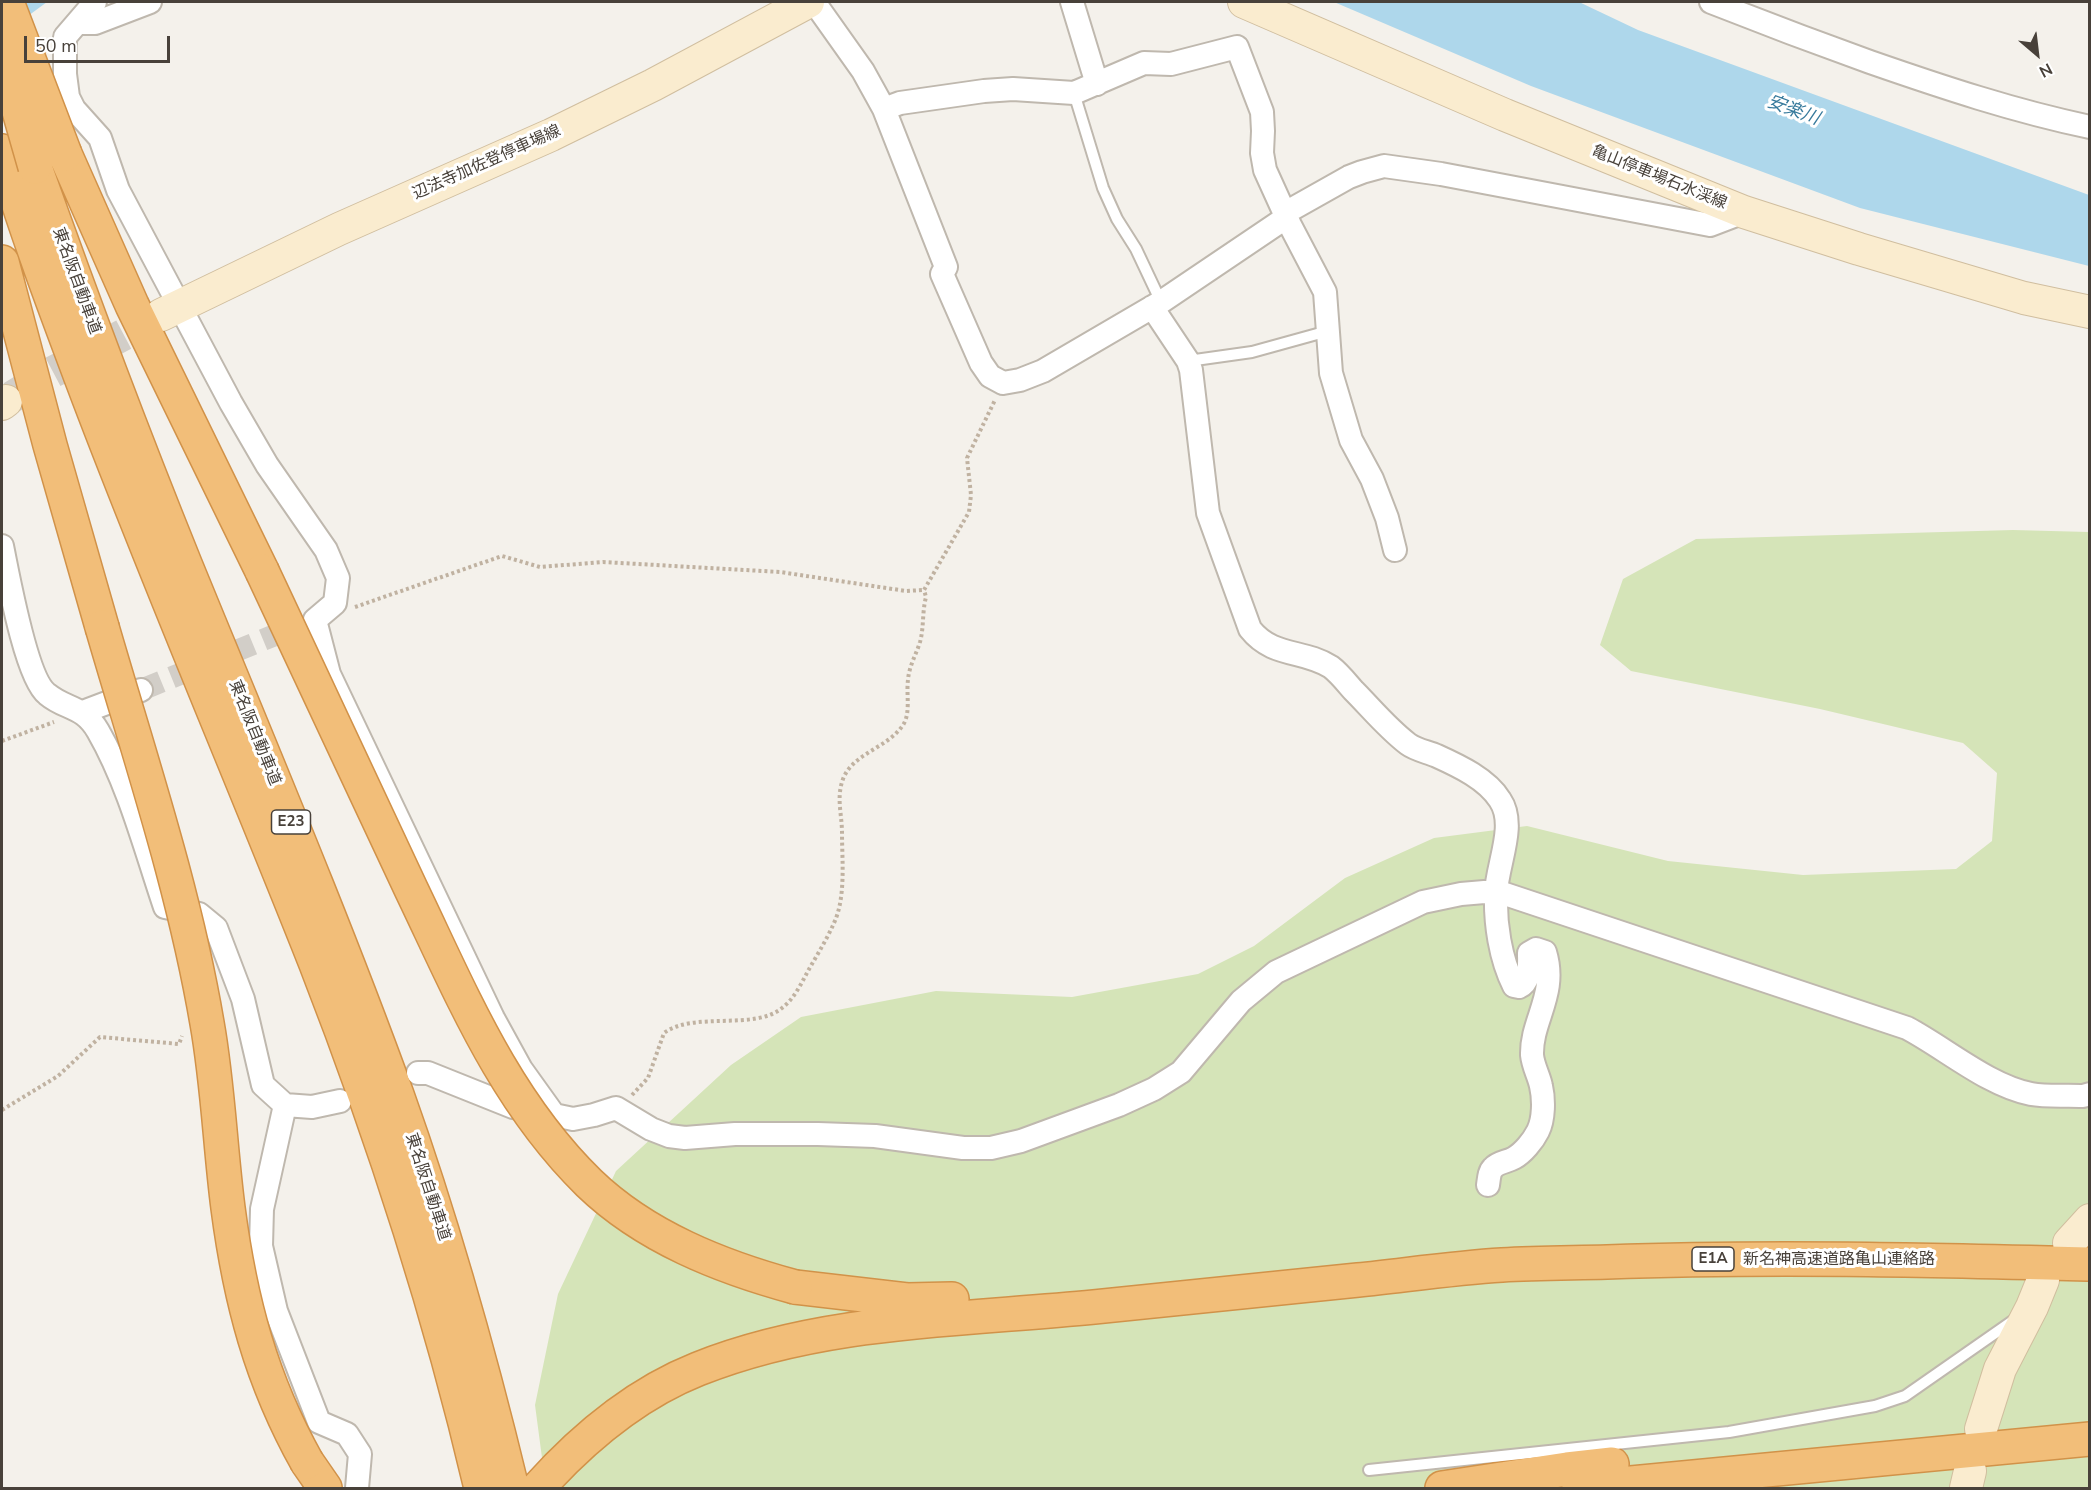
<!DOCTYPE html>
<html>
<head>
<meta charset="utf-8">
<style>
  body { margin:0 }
  #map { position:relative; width:2091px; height:1490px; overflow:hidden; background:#f4f1eb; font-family:"Nunito Sans",sans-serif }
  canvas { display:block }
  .frame { position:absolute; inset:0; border:3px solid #48413a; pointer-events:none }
  .north { position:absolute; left:2007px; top:24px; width:60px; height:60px; -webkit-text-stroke:4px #fff; paint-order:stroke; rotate:152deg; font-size:16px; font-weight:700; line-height:24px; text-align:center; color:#48413a }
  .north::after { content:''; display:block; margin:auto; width:21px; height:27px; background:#48413a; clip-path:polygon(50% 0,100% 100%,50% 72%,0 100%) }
  .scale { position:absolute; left:24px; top:36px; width:146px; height:27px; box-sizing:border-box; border:3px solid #48413a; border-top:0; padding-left:8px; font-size:18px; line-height:21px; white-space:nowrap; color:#48413a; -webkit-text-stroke:4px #fff; paint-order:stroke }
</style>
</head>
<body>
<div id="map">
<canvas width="2091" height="1490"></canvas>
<div class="frame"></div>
<div class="north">N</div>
<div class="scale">50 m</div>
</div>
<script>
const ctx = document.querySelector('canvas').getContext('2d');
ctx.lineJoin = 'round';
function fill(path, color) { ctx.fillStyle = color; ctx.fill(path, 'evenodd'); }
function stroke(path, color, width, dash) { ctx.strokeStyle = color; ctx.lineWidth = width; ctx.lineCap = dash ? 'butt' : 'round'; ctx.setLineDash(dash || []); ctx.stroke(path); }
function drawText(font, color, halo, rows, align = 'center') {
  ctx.font = font + ' "Nunito Sans","Noto Sans JP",sans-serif'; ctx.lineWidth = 6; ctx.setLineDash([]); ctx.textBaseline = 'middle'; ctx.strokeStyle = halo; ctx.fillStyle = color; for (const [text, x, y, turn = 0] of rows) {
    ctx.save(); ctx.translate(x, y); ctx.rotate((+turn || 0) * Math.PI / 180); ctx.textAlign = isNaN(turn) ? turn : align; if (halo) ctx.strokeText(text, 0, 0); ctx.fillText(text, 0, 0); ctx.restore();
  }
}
fill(new Path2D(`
  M2013 530 2089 532V1488H546L535 1405 558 1294 616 1171 731 1065 801 1017 936 991 1072 997 1198 974 1254 946 1345 878 1434 838 1527 826 1668 861 1803 875 1956 869 1992 841 1997 773 1963 743 1820 709 1631 671 1600 645 1623 579 1696 539Z`), '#d5e4b8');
fill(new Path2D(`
  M2 2H47L2 35Z
  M1334 2H1579L1638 30 2089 195V266L1860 208 1531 86Z`), '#aed7eb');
stroke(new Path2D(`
  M141 690 275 635`), '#d2cec8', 22, [22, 11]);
stroke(new Path2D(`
  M12 397 51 373 161 315`), '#d2cec8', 32, [32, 16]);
const lane = new Path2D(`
  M1074 93 1103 188 1117 219 1136 249 1161 302
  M1188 361 1252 352 1328 331
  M1369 1470 1729 1432 1875 1406 1905 1396 2014 1320`);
const street = new Path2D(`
  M95 2 65 37V74L68 97 74 109 100 138 118 190 231 403 267 465 326 550 338 578 335 603 315 620 329 674 493 1018 521 1069 554 1115
  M814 2 863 71 884 109 946 267 942 274 981 363 990 376 1003 383 1020 380 1043 371 1161 302 1287 217
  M1072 2 1097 84
  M1711 2C1764 23 1817 43 1870 62 1942 87 2014 111 2090 127
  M77 23H95L150 2
  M884 109 900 103 984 91 1013 89 1074 93 1144 63 1171 64 1237 47 1262 112 1263 131 1262 153 1265 170 1290 225 1325 292 1331 373 1351 440 1372 479 1387 518 1395 550
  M1285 213 1349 177 1362 172 1384 166 1441 174 1710 225 1744 212
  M1152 307 1188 361 1191 370 1208 513 1250 629C1273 658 1303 649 1331 667 1339 673 1346 682 1353 690 1371 708 1387 728 1408 744 1416 750 1428 752 1437 756 1459 766 1487 779 1500 800 1517 825 1497 864 1496 893 1495 923 1500 958 1514 986L1519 987C1531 982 1529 965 1529 953L1536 949 1545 952C1558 994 1531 1020 1532 1055 1533 1066 1539 1076 1541 1086 1544 1099 1544 1119 1538 1131 1533 1141 1523 1153 1514 1158 1507 1162 1498 1162 1493 1168 1489 1172 1489 1179 1488 1185
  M2 546C8 575 26 678 47 694 66 710 83 705 98 731 129 785 145 848 165 907L199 914 216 928 243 999 263 1085 285 1105 312 1107 340 1101
  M83 712 141 690
  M418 1073H428L513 1107 554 1115 573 1119 594 1115 616 1108 651 1129 669 1136 685 1138 735 1134H818L875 1136 963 1148H991L1021 1141 1119 1105 1154 1089 1181 1072 1241 1001 1276 972 1423 902 1461 894 1496 891 1907 1028C1945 1048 1989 1086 2031 1094 2048 1097 2066 1095 2083 1096L2090 1094
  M285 1105 262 1209 261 1246 276 1311 319 1422 347 1434 360 1454 357 1488`);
const secondary = new Path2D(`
  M1244 2 1505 115 1744 212 1859 249 2024 298 2090 312
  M161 315 339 229 551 135 653 85 808 2
  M2 404 6 401
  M2069 1243 2090 1220
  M1981 1429 2000 1369 2032 1307 2043 1280
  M1966 1488 1970 1471`);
const highway = new Path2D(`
  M2 151C25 229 54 305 82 380 156 577 239 769 316 964 383 1136 439 1309 481 1488
  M65 154 132 305 262 571
  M35 167C82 300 132 433 185 564 257 740 332 916 397 1095 443 1224 480 1356 512 1488
  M2 262 50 445 102 627
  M795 1287 907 1300 952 1299
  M307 1462 325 1488
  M538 1488C582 1439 635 1394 698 1369 823 1319 962 1320 1094 1307 1182 1298 1270 1289 1358 1280 1406 1275 1454 1268 1502 1265 1537 1263 1572 1263 1607 1262 1768 1256 1928 1260 2090 1264
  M1442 1488 1567 1469 1612 1464
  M1579 1488 2090 1439`);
stroke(lane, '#bfb8ae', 14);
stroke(street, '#bfb8ae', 26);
stroke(secondary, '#d0be9f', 34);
stroke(highway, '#d19249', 36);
stroke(new Path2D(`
  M355 607 502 556 540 567 603 562 780 572 906 591 924 590
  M2 741 54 722
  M632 1095 648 1078 664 1033C694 1011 754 1031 782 1008 794 999 801 984 808 971 817 955 827 939 834 923 846 897 842 861 842 833 842 814 836 798 843 779 853 753 888 748 903 725 911 713 906 694 908 680 909 666 916 655 920 642 924 628 922 612 926 597L924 590 969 512 971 495 967 458 995 400
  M2 1110 58 1076 100 1037 179 1044 182 1036`), '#c0b2a1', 4, [3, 3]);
stroke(lane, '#fff', 10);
stroke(street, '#fff', 22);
stroke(secondary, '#faeccf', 32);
stroke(highway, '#f2be79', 33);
const highwayBridge = new Path2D(`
  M7 2 65 154
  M2 52 35 167
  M262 571C312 677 361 783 411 889 461 993 504 1100 589 1183 645 1237 721 1267 795 1287
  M102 627C140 758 184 888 207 1023 218 1084 220 1146 228 1208 240 1300 261 1380 307 1462`);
stroke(highwayBridge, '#d19249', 36, []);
stroke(highwayBridge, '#f2be79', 33);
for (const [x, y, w] of [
  [291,822,39],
  [1713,1259,42]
]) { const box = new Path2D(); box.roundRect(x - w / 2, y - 12, w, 24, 4.5); ctx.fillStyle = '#fff'; ctx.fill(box); stroke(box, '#48413a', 1.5); }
drawText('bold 15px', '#48413a', null, [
  ["E23",291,822],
  ["E1A",1713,1259]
]);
drawText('16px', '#48413a', '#fff', [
  ["辺法寺加佐登停車場線",487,163,-24],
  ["亀山停車場石水渓線",1659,178,22],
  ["東名阪自動車道",76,281,70],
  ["東名阪自動車道",254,733,68],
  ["東名阪自動車道",427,1187,72],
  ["新名神高速道路亀山連絡路",1839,1260]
]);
drawText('italic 18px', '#377a9c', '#fff', [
  ["安楽川",1793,111,20]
]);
</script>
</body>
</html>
